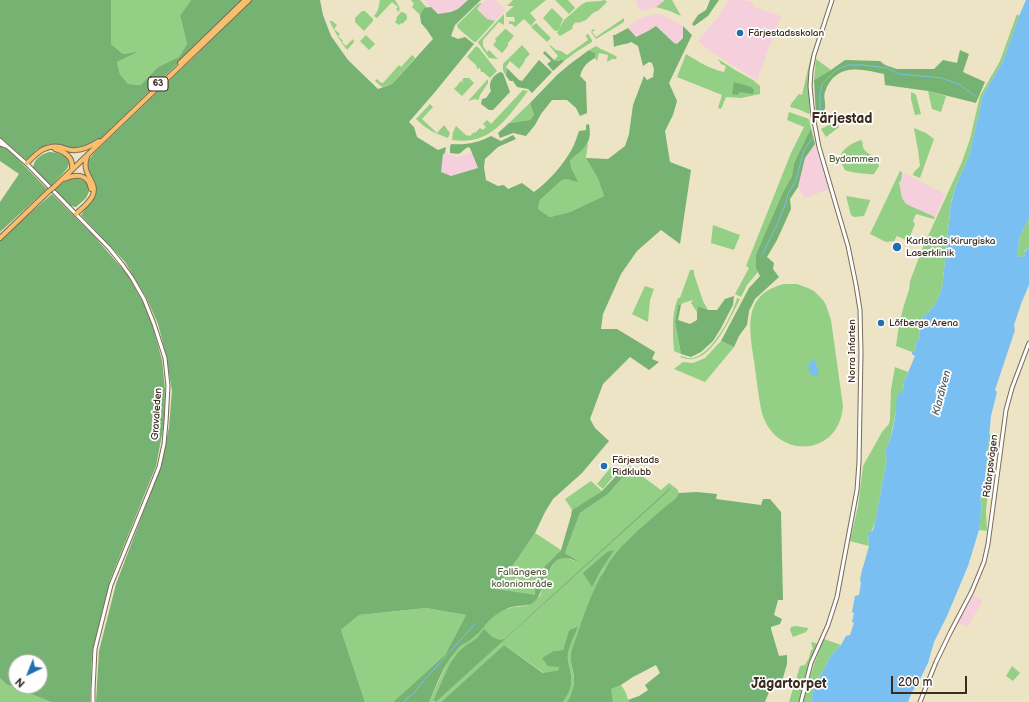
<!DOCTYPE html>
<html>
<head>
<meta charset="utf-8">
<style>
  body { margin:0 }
  #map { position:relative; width:1029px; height:702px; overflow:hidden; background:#ede4c5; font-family:"Balsamiq Sans",sans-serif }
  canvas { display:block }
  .north { position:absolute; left:8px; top:654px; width:40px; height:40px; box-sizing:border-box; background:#fff; border:1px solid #b1aaa5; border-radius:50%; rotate:223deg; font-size:11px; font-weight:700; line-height:16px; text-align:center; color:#3b2a1e }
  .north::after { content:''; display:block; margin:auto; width:14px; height:18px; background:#1f6fb2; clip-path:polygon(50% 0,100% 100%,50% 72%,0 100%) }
  .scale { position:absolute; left:891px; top:676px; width:76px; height:18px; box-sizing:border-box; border:2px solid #3b2a1e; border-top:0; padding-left:5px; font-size:12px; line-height:14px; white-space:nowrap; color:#3b2a1e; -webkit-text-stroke:3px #fff; paint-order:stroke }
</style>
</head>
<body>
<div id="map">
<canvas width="1029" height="702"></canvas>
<div class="north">N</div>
<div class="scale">200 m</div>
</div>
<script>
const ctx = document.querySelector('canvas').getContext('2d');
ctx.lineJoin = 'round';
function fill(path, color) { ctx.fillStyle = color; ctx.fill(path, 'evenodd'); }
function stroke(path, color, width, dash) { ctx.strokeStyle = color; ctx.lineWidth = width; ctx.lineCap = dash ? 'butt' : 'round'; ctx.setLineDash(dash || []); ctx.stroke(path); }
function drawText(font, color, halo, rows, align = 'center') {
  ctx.font = font + ' "Balsamiq Sans",sans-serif'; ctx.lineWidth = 3.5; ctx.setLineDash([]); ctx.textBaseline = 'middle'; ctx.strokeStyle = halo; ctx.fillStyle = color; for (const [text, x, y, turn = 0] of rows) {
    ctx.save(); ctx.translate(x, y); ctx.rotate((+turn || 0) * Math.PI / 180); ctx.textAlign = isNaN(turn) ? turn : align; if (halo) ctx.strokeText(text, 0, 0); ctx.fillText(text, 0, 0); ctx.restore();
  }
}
fill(new Path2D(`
  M424 0H468L458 9 451 12 438 14Z
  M485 0H496L505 10 495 21 487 19 477 9Z
  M636 0H665L656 7 640 11Z
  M728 0H744L752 2 754 7 781 16 757 80 713 53 698 41 719 16Z
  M656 14 663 15 683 26V38L677 44 674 43 665 36 653 28 651 30 636 37 628 28 633 23 643 17Z
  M815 144 829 189 805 198 798 187 805 158Z
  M445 153 458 157 472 153 478 168 451 176 440 172 443 154Z
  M902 172 945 194 935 217 906 204 902 198 899 182 901 181Z
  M972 594 983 601 967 627 957 622Z`), '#f5cfdb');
fill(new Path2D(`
  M111 0H191L180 17 187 44 179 57 158 67 142 85 128 84 120 74 117 62 136 53 123 54 111 44Z
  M380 0H395C397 4 401 7 399 12L396 9 398 7 392 2 377 18 374 16 378 10Z
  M411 0H420L427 8H424L420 15 412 7 414 4Z
  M513 0H546L530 13 536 20 531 26 524 19 515 27 512 24H509V21L515 22 514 17H506V13L514 6H507Z
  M555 0H568L575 8 569 14Z
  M603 0H605L607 2 599 10 593 13 586 20 578 23 576 22 573 25 572 29 560 36 557 33 564 20 581 5 586 2 601 1Z
  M665 0H672L681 16 670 11 656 7Z
  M481 3V4L477 9 487 19 495 21 476 42H474L458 28 457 25 478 4Z
  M552 8 563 19 559 29 557 31H555L543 18Z
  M362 11H365L373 19V21L364 31 355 22V18Z
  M401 12C405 12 408 15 407 19L402 24 401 23 399 25 395 22 397 19 396 18Z
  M504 14V25L499 22 483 40V46L487 52 489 50 498 59 489 58 479 44 478 42Z
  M1017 14 1019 16 1003 61 982 97 981 104 969 156 957 183 951 202 942 289 935 305 919 322 920 339 916 342 915 351 912 352 896 346 899 325 904 305 909 290 910 281 923 247 962 162 970 139 980 96 1000 61Z
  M624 18V22L596 39 591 32 593 29 595 30 592 32 596 37Z
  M330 21H332L337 25 334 29 340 34 338 36 343 41 342 42 346 46 353 39 354 42 347 50C340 41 335 32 330 22Z
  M536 23 551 38 547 42 531 27Z
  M505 29H506L514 36 508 43V46L502 53 493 45 496 41 495 39Z
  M587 34H588L592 40V42L576 52 564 61 562 59 559 61 554 60 558 56 549 45H550L556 50 561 51 567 55 588 40 586 36Z
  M366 35 375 44 369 50 360 41Z
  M815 44C809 67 808 89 810 113L809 114 798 109 790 107 791 104 799 94 802 95 810 60Z
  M522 45 530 54 525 59V60L523 64 519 69 510 61 506 67 507 68 506 76 503 70V64Z
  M476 46 479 48 497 71 490 78 483 72H481L480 68 477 69 476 65 467 57Z
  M596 46C603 51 610 52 617 57L616 59H612L607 62 608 55 599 53 597 61 595 58V53L589 50Z
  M686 54C699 62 710 69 724 72L726 66 721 64 718 59 735 70 753 80 760 86V94L741 98 726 97 721 109 718 108 722 95 677 77Z
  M412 55 415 58 392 84 382 87 375 81 377 79 380 82 383 83 399 65 401 67Z
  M816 59 831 70 814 80Z
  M464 78H469L474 83 462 96 454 89 461 81 464 83 462 80Z
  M488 79V83L480 95 479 99 477 100 475 99 468 101Z
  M522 90 528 91C507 118 491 146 452 140L453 132 456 126 467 136 468 135 470 136 474 132 475 133 480 128 483 130 486 127 483 124 487 120 491 124 522 91Z
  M928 91 946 96 941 112 932 109Z
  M911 92 915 94 916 95 921 114 915 115 911 99Z
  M530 103 534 115 530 120 509 123Z
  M430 104 433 107 422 119 437 133 444 125 450 133 448 138C434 133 426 129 416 119Z
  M789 112 809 119 811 128 794 163 792 176 783 192 756 254V268L758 272 747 285 741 297 735 294 749 268 746 266 791 153 804 127 787 120Z
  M836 121 839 127 826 137 821 129Z
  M914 128 926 133 934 139 920 178 913 175 914 172 920 166 918 150Z
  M861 140C864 145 862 141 863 147 865 153 871 155 877 157L879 166 874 174C870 175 848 172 845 170 844 168 843 166 842 164 841 161 840 158 841 155 843 148 854 142 861 140Z
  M588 143 586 158 598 179 604 196 570 212 550 217 538 209 540 200 562 180 567 179 572 170 570 161Z
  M900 171 902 172 901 181 899 182 902 198 906 204 935 217 934 219C927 217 922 216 916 214L913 221 915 224 908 241 897 236 894 241 886 242 870 234Z
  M846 196 870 200V201L864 216 854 217 851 215Z
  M1029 218V248L1024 251 1025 255 1022 257 1017 256 1020 236Z
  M713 225 740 235 734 250 711 243Z
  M690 270H694V274L703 301 708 310 698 306 697 312 691 303 693 300 683 303 681 305H678L675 322 681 354 674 351C673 333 671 315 678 298H680Z
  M784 284H797L808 288 814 291 823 300 826 305 831 320 843 406C839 459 772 460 761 409 758 393 756 376 754 360 749 327 743 294 784 284Z
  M645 286 654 289 650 300 648 322 632 314Z
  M737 298 740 299C731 316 714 357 692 359 688 360 684 358 680 357L681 356C685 357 688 359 693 358 711 355 733 315 737 298Z
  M721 341 734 347 705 382 674 369 683 362 693 363 705 358Z
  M895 367 908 372 904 382 903 391 896 412 889 443 885 451 887 458 875 523 868 538 869 546 850 541 858 506 863 466 882 432 889 424 890 420 891 390Z
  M989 434 999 435 988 492 986 511 987 531 979 530 982 504 980 501 981 494 984 489Z
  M611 467 617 472 603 489 597 484Z
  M631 468 661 490 669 483 677 489 679 493 676 498 627 541 603 571 571 662C575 678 577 688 567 702H563C569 694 573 685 571 675 570 667 567 662 568 653 570 644 575 635 577 626L569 630 563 650 554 651 560 667 559 670 544 673 504 645 441 702H436L671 489V488L504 639C496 641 490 635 484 630L477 638 466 645 458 652 449 665 433 701 434 702H429L447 663 456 650 465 643 475 636 487 621 494 615 507 609 514 607 526 606 540 596 547 574 555 562 561 558H566L578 562 565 553 580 513 608 494Z
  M591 481 602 491 572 510 565 499Z
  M535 533 561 550 545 566 535 596 497 589Z
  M426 608 466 615 445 655 393 702H365L341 630 359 615Z
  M795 626 808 628V629L806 632 793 637 790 630 791 627Z
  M824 639 841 645 830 657 821 675 816 680 811 702H803L814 664Z
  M811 642 816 643 818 646 800 702H789L800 666 805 665 809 658 811 650 813 649Z
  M1012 666 1020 673 1013 681 1006 676Z
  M0 678 6 684 51 702H0Z
  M621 685 625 691 629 702H613L610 689Z`), '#93cf84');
fill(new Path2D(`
  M0 0H111V44L123 54 138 52 117 62 120 74 128 84 141 85 158 67 179 57 187 44 180 16 191 0H243L93 146 81 151 62 146 49 144 36 150 26 160 0 137Z
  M252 0H320L323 15 331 36 348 60 378 89 392 84 433 39 427 30 421 23 420 15 424 8 431 7 438 14 451 12 458 9 468 0H481L455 25 451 36 458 39 465 37 474 44 435 92 409 122 414 127 417 137 438 150 446 147 445 153 443 154 441 172 451 176 478 168 470 148 468 147C458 153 464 155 450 153V147L451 144C466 145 478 143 491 136L501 141 513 135 516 139 498 147 485 159 484 167 486 180 498 186 504 185 508 189 522 183 534 192C549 181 563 165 572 149 575 143 577 137 579 131L586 130V125L589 124C593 145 583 148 570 161L572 170 578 182 567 179 562 180 540 200 538 209 550 217 570 212 604 196 598 179 586 158 608 159 625 146 629 134 633 105 644 76 647 80 653 77 654 69 652 63 649 62 643 66 638 46 631 42C625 45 620 44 614 47L613 35H615L628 28 636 37 650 30 656 26 674 43 677 44 683 38V26L692 35 669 83 677 101 673 115 665 131 670 162 691 170 680 244 661 230 637 251 621 274 603 314 601 329H617L655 352 652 359 659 362 649 370 630 357 603 384 590 419 595 428 609 441 582 473 553 499 545 512 535 533 497 589 535 595 536 581 545 566 561 550 571 516 572 510 602 491 629 462 631 468 608 494 580 513 565 553 579 562C575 561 570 558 565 558 547 557 545 592 535 601 529 607 520 605 512 607 507 608 503 611 499 613 488 618 484 629 475 636 469 642 461 644 456 651 443 665 437 685 429 702H393L445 655 466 615 426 608 359 615 341 630 365 702H96L99 651 116 584 161 466 169 427 172 391 166 355 158 324 146 297 125 262 81 215 91 201 96 192 87 167V162L94 153 194 57Z
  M710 0H719L708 16 694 26 692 24 698 15 706 10Z
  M589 50 595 53V58C586 63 583 67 580 76L586 82 587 113 580 116 576 108 567 100H552L541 114 535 125 526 136 513 133 500 138 498 133 509 123 530 120 534 115 530 103 557 75 570 64Z
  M960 50 969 54 963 72 985 82 976 103 928 91 885 85 884 74C860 68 835 63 825 92 823 97 826 103 825 108 824 111 822 116 820 119L816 116 814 80 831 70 845 60 880 61 885 65 897 69H934L943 60 957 63Z
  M545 51 554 60 559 61 562 59 564 61 553 71 547 64 551 61 543 53Z
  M539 60 552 72 532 93 528 89 517 87 513 81H510L506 76 507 68 519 80 522 81Z
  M500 72 503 73 510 92 493 110H489L481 104 482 99 486 98 491 91C488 83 492 76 500 72Z
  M734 82 751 87 754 90 753 94 740 92 737 95 732 94Z
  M811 128 815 144 805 158 798 187 790 199 791 209 777 240 767 257 774 263 773 269 779 277 755 299 749 311 747 325 739 336 734 347 721 341 749 288 760 276 756 268V254L783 192 792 176 794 163Z
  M0 145 9 150 47 189 0 232V202L19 174 0 161Z
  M49 152C57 152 73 156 68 167 66 171 54 182 51 186L33 167C34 159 42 154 49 152Z
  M73 178C85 178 94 186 86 198 83 201 79 204 76 207L71 206 55 190C60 184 66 180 73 178Z
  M52 194 93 235 127 274 145 306 153 327 162 360 165 389 164 424 156 466 110 580 92 654 90 702H51L6 684 0 678V239ZM16 662H40V686H16Z
  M734 296 733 305 721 328 713 341 701 352 691 357 681 354 675 322 678 305H681L678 320 690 324 697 320V312L698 306 708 310H717L725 299Z
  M670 488 671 489 436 702 433 701 449 665 458 652 466 645 477 638 484 629C490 635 496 641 504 639Z
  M697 492 717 494 716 499 761 505 763 499H770L781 512 783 600H778L774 615 782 619 780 624 771 627V629L779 656 787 655V664L781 685 773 682 765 702H629L628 700 639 696 648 690 645 685 660 673 656 665 633 677 621 685 611 689 613 702H567L570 697 574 685V675L571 662V653C585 613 596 571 627 541 642 526 659 512 676 498L679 493Z
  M614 550 601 570 592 587 583 573 607 552Z
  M578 626C575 635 570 644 568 653 567 662 570 667 571 675 573 685 569 694 563 702H441L504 645 543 673 559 670V667L548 666 542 658 554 651 563 650 569 630Z`), '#76b272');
fill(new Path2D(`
  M1026 0H1029V218L1020 236 1017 256 1022 257 1025 255 1024 252 1029 248V285L1021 304 1014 325 1015 330 995 390 997 392 991 416 984 489 981 494 980 501 982 504 979 530 968 566 947 616 934 642 928 663 918 683 912 692 908 702H811L816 680 821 675 830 657 841 645 846 636 850 635 854 623 852 622 854 613 852 612 855 596 859 595 861 583 860 580 862 570 864 564 869 546 868 534 873 530 875 523 887 458 885 451 889 443 893 428 896 412 897 395 903 391 904 382 915 356 912 354V352L915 351 916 342 920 339 919 322 935 305 942 289 951 203 957 183 969 156 981 104 982 97 1003 61 1019 16Z
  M815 360 819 376H813C808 372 808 368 809 362Z`), '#7abff1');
stroke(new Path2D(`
  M820 114V95L822 84 836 70 848 65H863L887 68 899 74 942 78 960 85 975 96
  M762 255 776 227 786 203 788 194 796 180 804 150 813 137
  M404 702 408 697 413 694 427 677 475 624`), '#7abff1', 1);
const minor = new Path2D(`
  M0 140 28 165 109 248 122 264 132 278 144 299 154 324 165 358 168 386 166 422 164 444 159 467 149 492 111 585 95 649 93 690V702
  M0 144 6 146
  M801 702 811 663 828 625 837 597 857 490 859 462 861 353 860 310 856 285 848 246 819 147 813 116 810 86 811 71 814 55 832 0
  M920 702 936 662 950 633 972 591 984 562 988 544 1006 410 1012 388 1029 343`);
const major = new Path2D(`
  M180 63 245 0
  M55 149C64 151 73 157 72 167
  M27 163C37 153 45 144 61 147 66 149 71 151 76 150 85 150 92 145 99 141
  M64 179C76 174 88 173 91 189
  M54 187 249 0
  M76 214C81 209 88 204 92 197 100 182 80 175 87 157
  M0 238 49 191`);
stroke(minor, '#796b58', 5);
stroke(major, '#796b58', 6);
stroke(minor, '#fff', 3);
stroke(major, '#f8bf6c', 4);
const majorBridge = new Path2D(`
  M49 191 54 187`);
stroke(majorBridge, '#796b58', 6, []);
stroke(majorBridge, '#f8bf6c', 4);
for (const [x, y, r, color] of [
  [740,33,4,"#1f6fb2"],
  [897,247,5,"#1f6fb2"],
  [881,323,4,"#1f6fb2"],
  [604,466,4,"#1f6fb2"]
]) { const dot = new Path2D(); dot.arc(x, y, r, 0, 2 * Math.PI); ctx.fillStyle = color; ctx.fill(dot); stroke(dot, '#fff', 1.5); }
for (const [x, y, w] of [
  [158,84,20]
]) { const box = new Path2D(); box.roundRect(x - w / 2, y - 7, w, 14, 3); ctx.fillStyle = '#fff'; ctx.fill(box); stroke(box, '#3b2a1e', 1); }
drawText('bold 9px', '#3b2a1e', null, [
  ["63",158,84]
]);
drawText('10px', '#3b2a1e', '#fff', [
  ["Färjestadsskolan",748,33],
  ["Karlstads Kirurgiska",906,241],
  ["Laserklinik",906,253],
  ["Löfbergs Arena",889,323],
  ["Färjestads",612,460],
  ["Ridklubb",612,472]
], 'left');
drawText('10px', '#555c3d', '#fff', [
  ["Bydammen",854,159],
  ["Fallängens",522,572],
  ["koloniområde",522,584]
]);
drawText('10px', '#3b2a1e', '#fff', [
  ["Norra Infarten",852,351,-90],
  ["Gravaleden",157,414,-86],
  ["Råtorpsvägen",991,466,-83]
]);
drawText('italic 11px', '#515e68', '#fff', [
  ["Klarälven",942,393,-75]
]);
drawText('bold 14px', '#3b2a1e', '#fff', [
  ["Färjestad",842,119],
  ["Jägartorpet",789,684]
]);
</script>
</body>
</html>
